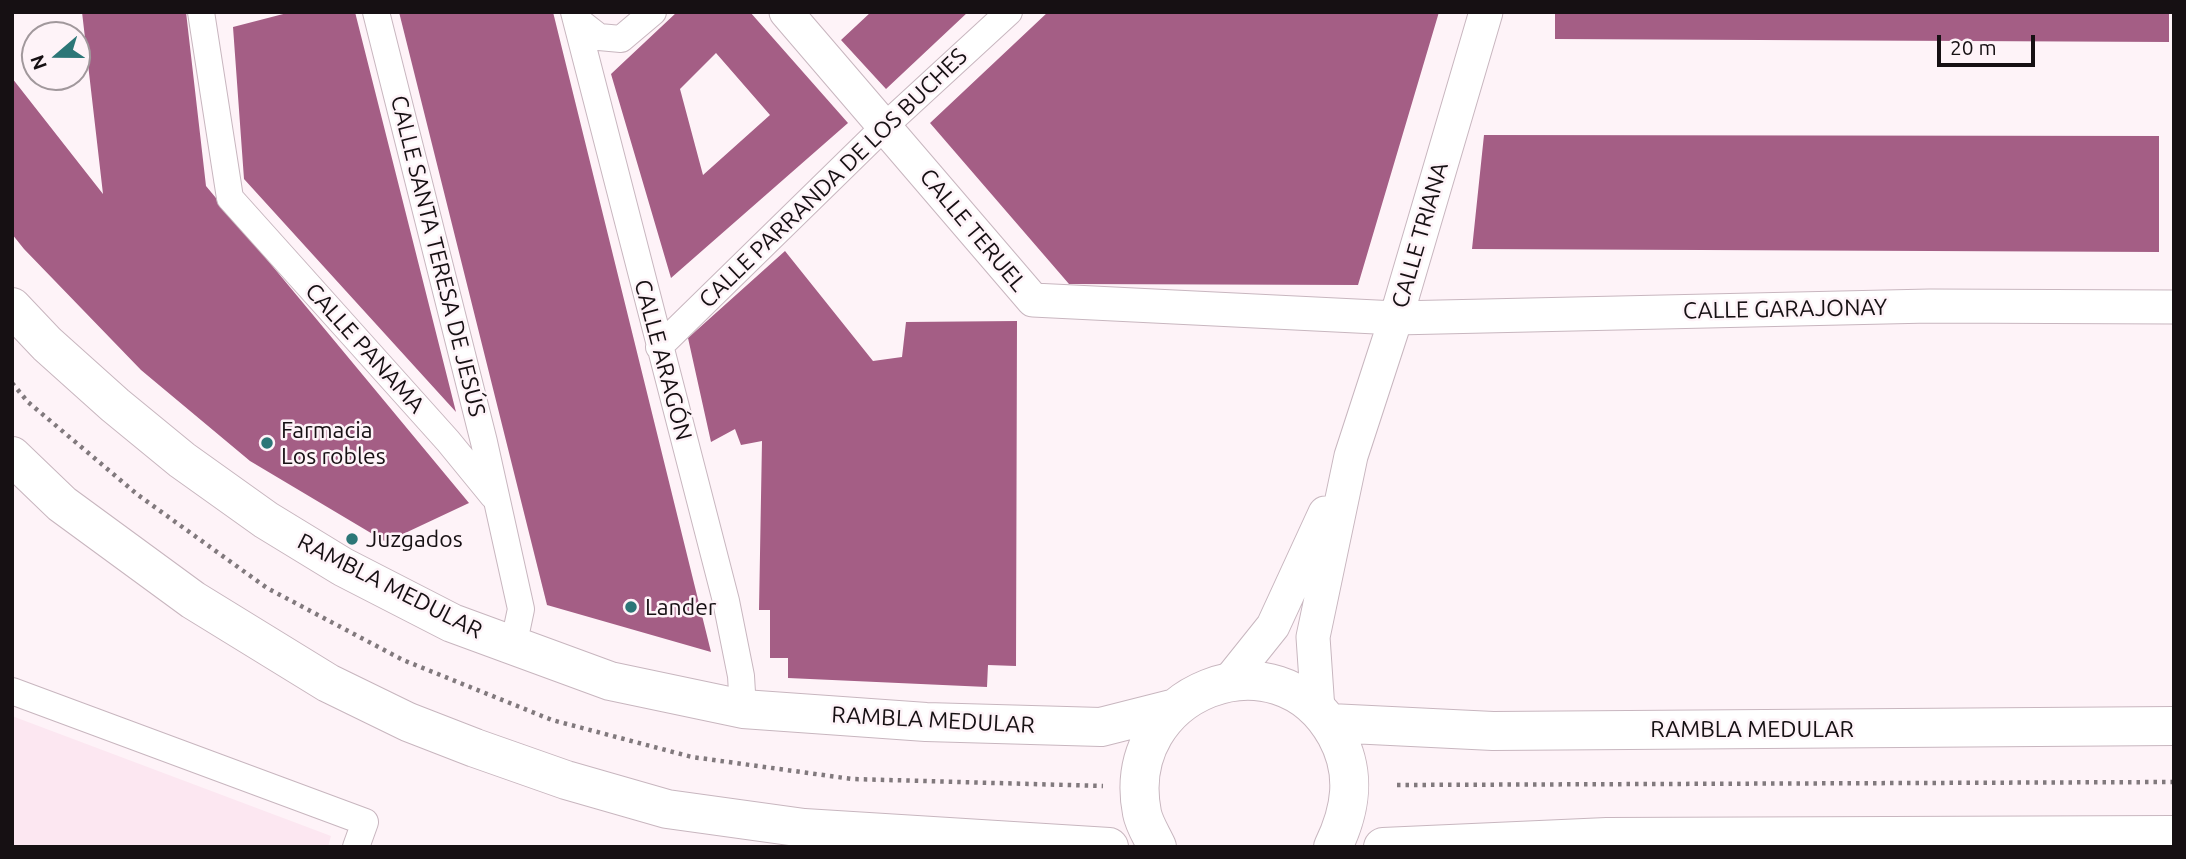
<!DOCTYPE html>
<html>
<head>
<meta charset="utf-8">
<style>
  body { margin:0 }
  #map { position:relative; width:2186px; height:859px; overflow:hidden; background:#fef3f8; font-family:Ubuntu,sans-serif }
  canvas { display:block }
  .frame { position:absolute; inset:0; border:14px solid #161013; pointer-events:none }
  .north { position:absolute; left:21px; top:21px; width:70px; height:70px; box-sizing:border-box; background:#fef3f8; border:2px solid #a1989c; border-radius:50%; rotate:250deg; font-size:19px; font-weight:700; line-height:28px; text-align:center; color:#161013 }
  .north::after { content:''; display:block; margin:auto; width:24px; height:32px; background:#2c7677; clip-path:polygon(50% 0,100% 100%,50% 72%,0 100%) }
  .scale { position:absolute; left:1937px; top:35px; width:98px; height:32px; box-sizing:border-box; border:4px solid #161013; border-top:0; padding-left:9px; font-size:21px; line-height:24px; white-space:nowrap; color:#161013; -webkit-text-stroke:5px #fef3f8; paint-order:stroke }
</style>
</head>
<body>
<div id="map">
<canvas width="2186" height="859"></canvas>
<div class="frame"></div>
<div class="north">N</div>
<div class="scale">20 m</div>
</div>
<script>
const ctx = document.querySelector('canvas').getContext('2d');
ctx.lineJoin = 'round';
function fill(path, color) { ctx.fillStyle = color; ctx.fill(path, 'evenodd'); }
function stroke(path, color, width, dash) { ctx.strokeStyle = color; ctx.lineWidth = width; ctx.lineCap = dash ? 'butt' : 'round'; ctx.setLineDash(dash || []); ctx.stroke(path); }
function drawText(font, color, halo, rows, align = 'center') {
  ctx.font = font + ' Ubuntu,sans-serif'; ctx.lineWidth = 5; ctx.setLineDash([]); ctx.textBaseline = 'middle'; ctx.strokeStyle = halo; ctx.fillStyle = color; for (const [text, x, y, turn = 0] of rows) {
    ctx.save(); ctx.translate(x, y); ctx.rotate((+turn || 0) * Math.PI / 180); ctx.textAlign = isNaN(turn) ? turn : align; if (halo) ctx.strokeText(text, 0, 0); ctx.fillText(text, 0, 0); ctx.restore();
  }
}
fill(new Path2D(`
  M12 716 331 836 328 847H12Z`), '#fce7f1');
fill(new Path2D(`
  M82 12H186L206 186 469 503 386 542 250 461 141 370 24 249 12 234V78L103 194Z
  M291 12H355L456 412 244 179 233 27Z
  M399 12H553L711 652 547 605Z
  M677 12H750L848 123 671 278 611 74ZM716 53 770 115 703 175 680 89Z
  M871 12H968L886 89 841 40Z
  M1048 12H1439L1358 285 1069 284 930 123Z
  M1555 12H2169V42L1555 39Z
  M1484 135 2159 136V252L1472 249Z
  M785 251 873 361 902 357 906 322 1017 321 1016 666 988 665 987 687 788 678V658H770V610H759L762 441 741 445 735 429 711 442 688 338Z`), '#a45e85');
const minor = new Path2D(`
  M201 12 230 198 448 441 493 496
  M376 12 484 442 521 609 517 628 507 645
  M574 12 726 601 741 676 743 709
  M576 19 599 37 621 39 653 12
  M659 347 885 126 1009 12
  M12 691 365 822 356 847`);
const tertiary = new Path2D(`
  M786 12 1033 300 1396 318 1930 306 2174 307
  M1229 681 1273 626 1325 513
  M1318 710 1313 637 1351 456 1396 318 1486 12`);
const primary = new Path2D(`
  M12 307 47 344 115 405 182 460 266 520 343 567 452 623 610 681 743 709 926 722 1101 727 1172 709
  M12 456 62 504 193 600 328 683 408 722 475 748 566 780 667 809 804 828 1109 847
  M1330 723 1493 731 2174 726
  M1157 847C1152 836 1144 824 1142 813 1118 691 1278 629 1336 735 1357 773 1351 810 1333 847
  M1383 847 1607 837 2174 835`);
stroke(minor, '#c8b6bf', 28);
stroke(tertiary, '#c8b6bf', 35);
stroke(primary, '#c8b6bf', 40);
stroke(new Path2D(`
  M12 383 28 402 138 495 267 588 403 660 552 720 692 757 852 779 1103 786
  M1397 785 2174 782`), '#81797d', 4.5, [3.5, 5]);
stroke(minor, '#fff', 26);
stroke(tertiary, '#fff', 33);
stroke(primary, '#fff', 38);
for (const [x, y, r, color] of [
  [267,443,7,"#2c7677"],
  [352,539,7,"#2c7677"],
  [631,607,7,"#2c7677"]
]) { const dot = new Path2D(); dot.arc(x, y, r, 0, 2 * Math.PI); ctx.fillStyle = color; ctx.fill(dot); stroke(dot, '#fef3f8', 2.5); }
drawText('23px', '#161013', '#fef3f8', [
  ["CALLE PARRANDA DE LOS BUCHES",833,178,-44],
  ["CALLE TERUEL",973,230,50],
  ["CALLE TRIANA",1420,235,-74],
  ["CALLE SANTA TERESA DE JESÚS",438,256,76],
  ["CALLE GARAJONAY",1785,309,-1],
  ["CALLE PANAMA",365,348,48],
  ["CALLE ARAGÓN",663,360,75],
  ["RAMBLA MEDULAR",390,586,27],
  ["RAMBLA MEDULAR",933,720,3],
  ["RAMBLA MEDULAR",1752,729]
]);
drawText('23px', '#161013', '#fef3f8', [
  ["Farmacia",281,430],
  ["Los robles",281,456],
  ["Juzgados",366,539],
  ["Lander",645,607]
], 'left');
</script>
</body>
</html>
